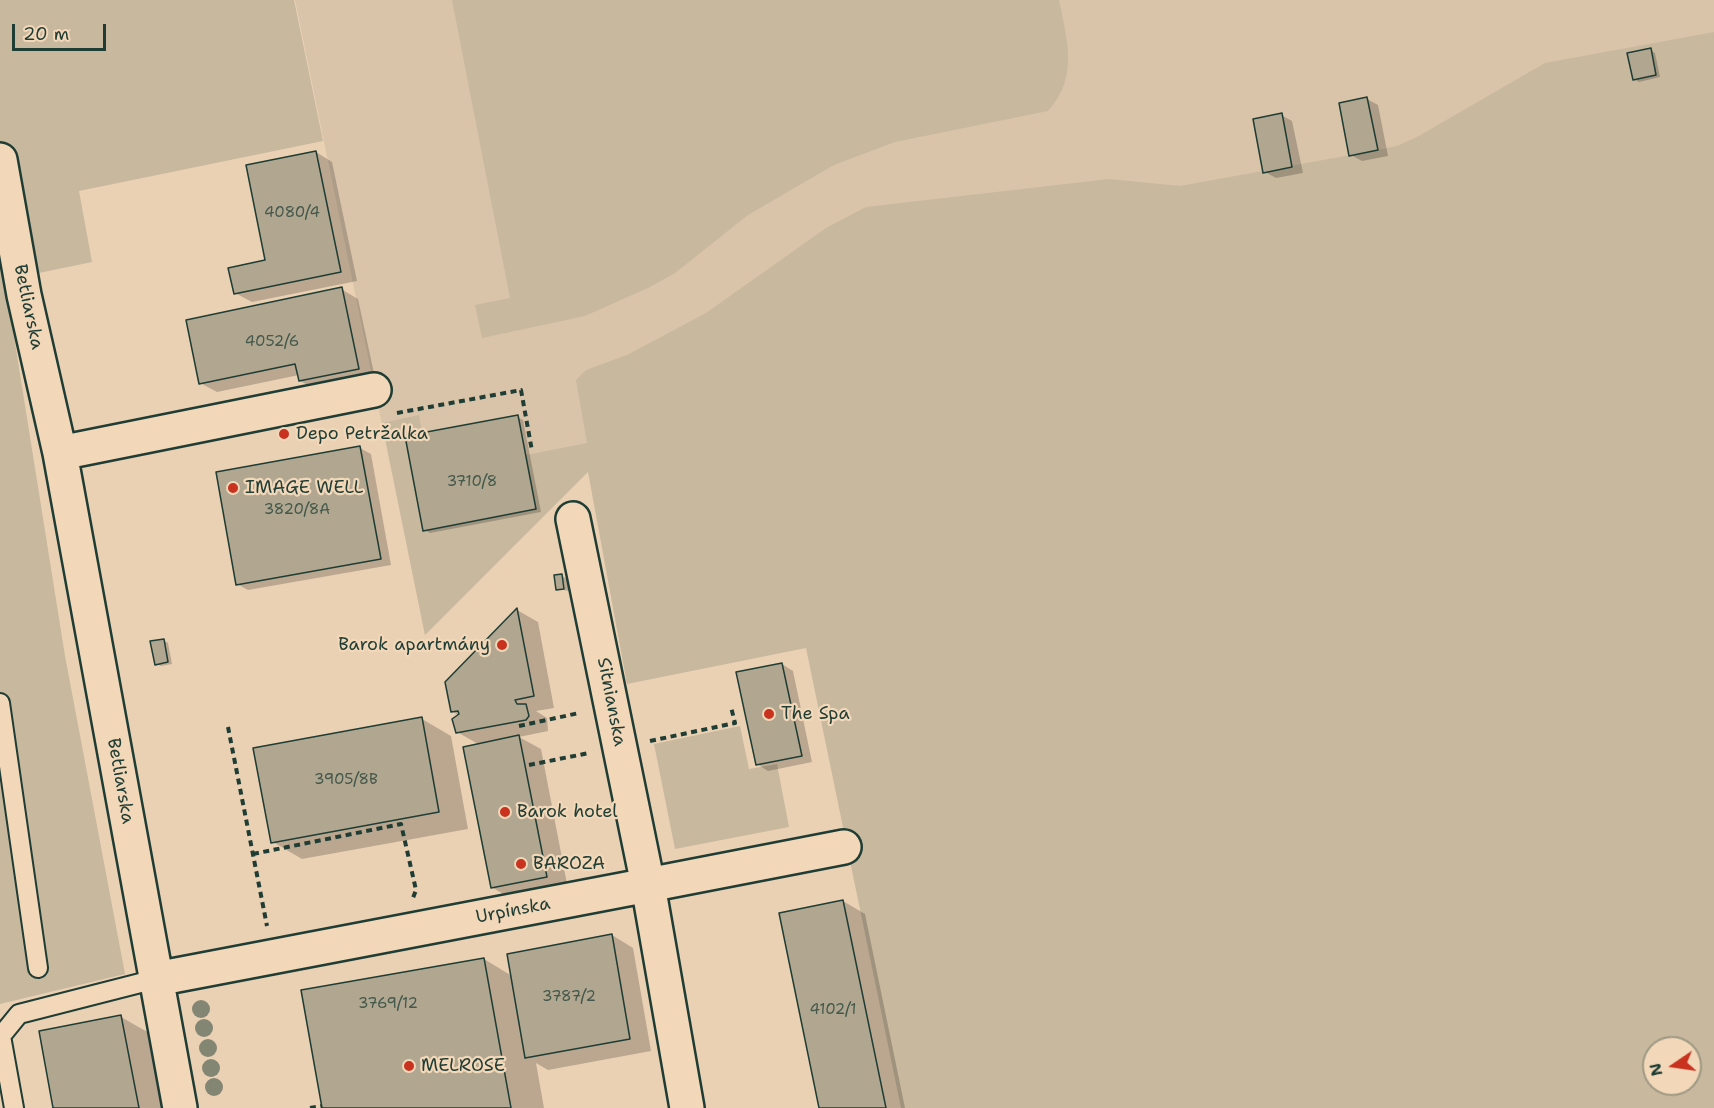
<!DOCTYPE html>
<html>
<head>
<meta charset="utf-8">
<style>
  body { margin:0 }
  #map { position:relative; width:1714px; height:1108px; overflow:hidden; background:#ead1b4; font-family:"Shantell Sans",sans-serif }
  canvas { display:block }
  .north { position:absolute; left:1642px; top:1036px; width:60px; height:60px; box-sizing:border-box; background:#f2d7b9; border:2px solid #9e9984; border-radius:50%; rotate:257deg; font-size:16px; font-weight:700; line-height:24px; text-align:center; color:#1f3d34 }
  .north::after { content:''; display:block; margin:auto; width:21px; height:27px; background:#c8321e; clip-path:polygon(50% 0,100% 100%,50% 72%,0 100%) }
  .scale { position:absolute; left:12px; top:24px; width:94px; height:27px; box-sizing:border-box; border:3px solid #1f3d34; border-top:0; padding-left:8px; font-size:18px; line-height:21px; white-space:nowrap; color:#1f3d34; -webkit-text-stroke:4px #f2d7b9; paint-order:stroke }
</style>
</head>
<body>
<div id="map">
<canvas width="1714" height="1108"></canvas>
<div class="north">N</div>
<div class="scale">20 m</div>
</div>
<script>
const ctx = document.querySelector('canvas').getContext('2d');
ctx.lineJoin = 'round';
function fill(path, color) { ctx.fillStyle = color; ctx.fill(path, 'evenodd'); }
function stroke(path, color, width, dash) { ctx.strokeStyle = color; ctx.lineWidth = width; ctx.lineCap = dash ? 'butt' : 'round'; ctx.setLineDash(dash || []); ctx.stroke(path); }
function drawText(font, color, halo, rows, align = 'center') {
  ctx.font = font + ' "Shantell Sans",sans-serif'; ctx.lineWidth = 4.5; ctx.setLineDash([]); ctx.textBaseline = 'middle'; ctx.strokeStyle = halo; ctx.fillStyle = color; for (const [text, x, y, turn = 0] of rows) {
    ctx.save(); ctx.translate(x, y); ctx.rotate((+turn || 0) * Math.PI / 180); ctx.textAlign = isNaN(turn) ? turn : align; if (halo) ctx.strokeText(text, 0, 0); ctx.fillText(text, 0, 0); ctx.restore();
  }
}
fill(new Path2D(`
  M295 0H1714V98L781 277 425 635Z`), '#d9c4a9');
fill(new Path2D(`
  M0 0H294L323 141 79 191 92 262 5 280 65 656 125 974 0 1004Z
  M452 0H1059C1067 40 1079 77 1048 111L895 142 834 165 748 215 675 273 650 287 585 316 482 338 475 305 510 298Z
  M1714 32V1108H901L806 648 627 684 588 472 425 635 382 423 419 415 422 433 405 437 423 531 536 509 526 455 587 443 576 380 586 370 627 355 706 313 826 228 866 207 1109 179 1180 186 1378 150 1397 146 1417 137 1545 63ZM1654 1048H1690V1084H1654Z
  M740 726 749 769 777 764 789 827 675 849 654 744Z`), '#c8b89e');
fill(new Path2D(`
  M1650 50 1655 53 1660 77 1639 82 1634 79Z
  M1367 99 1378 105 1388 156 1362 161 1351 155Z
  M1281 115 1292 121 1303 173 1276 178 1265 172Z
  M316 152 332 162 357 281 252 302 235 293 267 261Z
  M341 289 358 299 375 378 317 390 300 381 299 375 217 392 200 383Z
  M517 417 523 420 541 512 430 533 425 530Z
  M360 448 371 454 391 565 248 590 237 584Z
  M562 576 567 579 569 591 558 589Z
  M517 610 538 622 554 708 536 711 547 718 548 731 519 737 541 749 568 889 514 900 493 888 480 745 457 732 459 716 452 711Z
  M163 640 168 643 172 664 161 666 156 664Z
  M782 664 793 671 812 762 768 771 757 764Z
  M422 719 451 736 468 829 302 859 273 842Z
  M843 901 865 914 905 1108H821Z
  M612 935 633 948 651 1051 548 1070 536 1063 544 1108H323L484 959 512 976Z
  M121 1017 151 1034 164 1108H54Z`), '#0003');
const building = new Path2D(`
  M1651 48 1656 75 1633 80 1627 53Z
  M1367 97 1378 150 1349 156 1339 103Z
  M1282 113 1292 167 1263 173 1253 119Z
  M316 151 341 272 234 294 228 268 265 260 246 165Z
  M342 287 359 369 299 381 295 364 199 384 186 320Z
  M518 415 536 509 423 531 405 436Z
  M360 446 381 559 236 585 216 472Z
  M562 574 564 589 556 590 554 575Z
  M517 608 534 696 515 700 517 704H526L529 716 526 720 456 733 452 719 459 714 458 711 451 712 445 682Z
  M164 639 168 662 155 665 150 641Z
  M782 663 802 756 756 765 736 672Z
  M422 717 439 812 271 843 253 748Z
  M519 735 547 877 491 888 463 747Z
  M843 900 886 1108H819L779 913Z
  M612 934 630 1039 525 1058 507 954Z
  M484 958 511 1108H322L301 990Z
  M121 1015 139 1108H53L39 1031Z`);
fill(building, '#b1a790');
stroke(building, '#1f3d34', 1.5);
const lane = new Path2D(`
  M0 703 38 968
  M14 1108 1 1036 19 1014 156 979`);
const street = new Path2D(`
  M0 160 24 295 60 453 180 1108
  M60 453 374 390
  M573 519 648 885 844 847
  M156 979 648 885 687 1108`);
stroke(lane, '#1f3d34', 22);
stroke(street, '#1f3d34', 38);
stroke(new Path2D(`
  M397 413 521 390 532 451
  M519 726 579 713
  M228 727 267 926
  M650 741 735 723 731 707
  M529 765 589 753
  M253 854 401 824 416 890 413 898
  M310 1108 322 1106`), '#1f3d34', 4, [6, 4.5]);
stroke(lane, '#f2d7b9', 18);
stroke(street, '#f2d7b9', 33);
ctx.fillStyle = '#848674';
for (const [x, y] of [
  [201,1009],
  [204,1028],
  [208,1048],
  [211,1068],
  [214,1087]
]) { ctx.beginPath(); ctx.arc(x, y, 9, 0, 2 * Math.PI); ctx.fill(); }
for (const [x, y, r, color] of [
  [284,434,6,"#c8321e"],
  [233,488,6,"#c8321e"],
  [502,645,6,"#c8321e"],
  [769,714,6,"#c8321e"],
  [505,812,6,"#c8321e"],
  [521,864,6,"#c8321e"],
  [409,1066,6,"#c8321e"]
]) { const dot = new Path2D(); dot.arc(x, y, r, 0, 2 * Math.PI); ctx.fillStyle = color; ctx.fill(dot); stroke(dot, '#f2d7b9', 2); }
drawText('15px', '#44584b', null, [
  ["4080/4",292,213],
  ["4052/6",272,342],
  ["3710/8",472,482],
  ["3820/8A",297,510],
  ["3905/8B",346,780],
  ["3787/2",569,997],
  ["3769/12",388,1004],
  ["4102/1",833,1010]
]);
drawText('18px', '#1f3d34', '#f2d7b9', [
  ["Betliarska",28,307,78],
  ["Sitnianska",611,702,79],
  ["Betliarska",120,781,80],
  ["Urpínska",513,911,-11]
]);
drawText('18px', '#1f3d34', '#f2d7b9', [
  ["Depo Petržalka",296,434],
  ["IMAGE WELL",245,488],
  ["Barok apartmány",490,645,"right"],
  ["The Spa",781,714],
  ["Barok hotel",517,812],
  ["BAROZA",533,864],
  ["MELROSE",421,1066]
], 'left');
</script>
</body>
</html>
